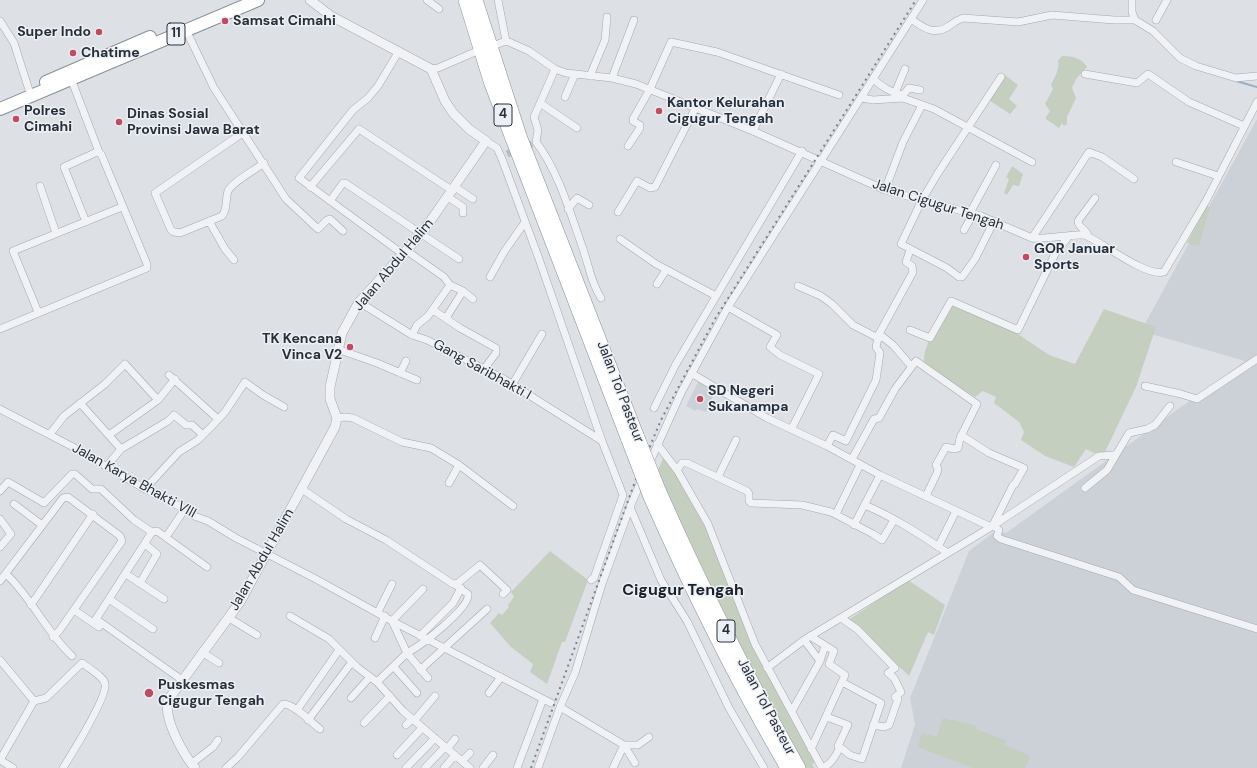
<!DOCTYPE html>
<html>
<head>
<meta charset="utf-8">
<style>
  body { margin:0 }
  canvas { display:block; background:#dde1e6 }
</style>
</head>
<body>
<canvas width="1257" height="768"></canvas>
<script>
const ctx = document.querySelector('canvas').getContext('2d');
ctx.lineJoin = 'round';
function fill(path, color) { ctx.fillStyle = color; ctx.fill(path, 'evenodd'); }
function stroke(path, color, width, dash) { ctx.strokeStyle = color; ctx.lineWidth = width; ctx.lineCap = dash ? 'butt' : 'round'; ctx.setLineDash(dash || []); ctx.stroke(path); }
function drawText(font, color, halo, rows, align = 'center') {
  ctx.font = font + ' "DM Sans",sans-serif'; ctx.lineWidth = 3; ctx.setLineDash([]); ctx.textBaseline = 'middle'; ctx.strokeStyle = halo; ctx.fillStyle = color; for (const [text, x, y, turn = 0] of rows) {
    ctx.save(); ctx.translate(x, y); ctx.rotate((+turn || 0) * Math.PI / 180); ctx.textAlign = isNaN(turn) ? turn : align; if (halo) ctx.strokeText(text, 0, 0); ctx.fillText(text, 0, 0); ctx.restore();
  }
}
fill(new Path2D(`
  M1257 119V768H901L915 725 910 698 969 551 997 530 1006 533 1245 361 1141 331Z
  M699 380 716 389 706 412 697 409 696 411 686 406Z`), '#ccd0d7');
fill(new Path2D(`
  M1062 56C1072 56 1082 58 1087 67L1076 79 1072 88 1076 98 1067 117V124L1064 126 1062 123 1059 128 1046 119V117L1050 111 1045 104 1053 89 1051 85C1054 78 1060 69 1058 61Z
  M1005 75 1018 85 1009 99 1017 106 1010 114 989 100 1000 79Z
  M1012 166 1023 174 1019 186 1013 185 1007 195 1004 193 1009 179 1006 177Z
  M1207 205 1210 208 1199 246 1187 243Z
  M956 306 1015 332 1049 355 1075 364 1104 309 1156 327 1136 387 1105 452 1094 453 1086 449 1074 467 1045 456 1021 440 1024 432 1019 422 994 403 996 397 983 391 975 397 924 365C922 345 939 324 949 307Z
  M664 456 678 475 708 530 723 572 816 762 812 764 814 768H804L744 657 657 472Z
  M550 551 588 580 565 642H562L547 684 530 672 533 664 511 647 490 623 499 613 502 615 509 607 508 605 514 597 511 592Z
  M908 580 945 605 934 635 928 632 909 676 858 627 847 621Z
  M943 718 977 726 976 729 1007 741 1004 745 1030 756 1025 768H973L918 747 922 733 937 737Z`), '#c4cfbf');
stroke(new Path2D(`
  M1236 81 1257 87`), '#9bb0c3', 2);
stroke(new Path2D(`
  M507 154 532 144`), '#b9bec4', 7, [7, 3.5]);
const minor = new Path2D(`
  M427 0 439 9
  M498 0 506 41
  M1132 0V12L1135 20
  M911 19C924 28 934 36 949 26 954 22 957 20 963 18L1018 22 1052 15 1114 20H1135L1153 31 1180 58 1196 66 1236 78 1257 76
  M1156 20 1167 0
  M0 21 14 43 29 90
  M186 30 214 88 286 199 318 229 327 220 330 219 343 231
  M495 45 506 41 509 42 529 51 555 69 566 73 612 78 636 84 753 131 885 190 981 216 1032 238C1046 240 1081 232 1087 236 1104 244 1146 277 1164 272L1206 201 1257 102
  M399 51 378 86 368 98 353 110 299 178 404 255
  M431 69 438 68 475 52
  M555 69 534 117 538 130 536 142C558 170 571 215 583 249 589 266 591 283 601 298
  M1085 74 1137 83 1148 74 1189 102 1244 126
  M70 76 99 152
  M590 76 605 40 607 17
  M612 78 634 20
  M873 79C883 87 891 93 903 95L909 88 920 90
  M895 93 905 69
  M565 97 575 74
  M862 98 873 100 903 98 934 109 1032 162
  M540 103 577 128
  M753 131 781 74
  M244 132 155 193 171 230 174 232 180 233 222 216C228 209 225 200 228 191 232 182 255 170 264 163
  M486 141 497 148 502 159 539 259 602 441 623 495 594 578 591 580
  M628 146 640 128V125L633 121V119L650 89 671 42 717 52 839 95
  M1176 162 1218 176
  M40 186 56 233
  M310 187 359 129 453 191
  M455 187 473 199
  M885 190 903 142 922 105
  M448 197 463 207V213
  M330 201 343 183H345L459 259
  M568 209 577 198 589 205
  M618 212 637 181 650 188 655 187 696 107
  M970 213 996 165
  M209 221 225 249 234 260
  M994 221 975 259 962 277H959L947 268 901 244 922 200 938 173 1001 77
  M964 230 973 214
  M1088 236C1087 229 1078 228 1078 221L1095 198
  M1032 238 1089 152 1102 157 1134 179
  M620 239 656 264 716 296
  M407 251 444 277 450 285 463 291 473 299
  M490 277 504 252 525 222
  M657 284 666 270
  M798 286 821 296 832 304 853 325 878 338
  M359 302 412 335 427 340 502 378 602 441
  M728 307 777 335 770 347 780 355 819 374 792 428
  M433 310 460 328 496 348V353L484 369
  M38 312 13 251 122 207
  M446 318 463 291
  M0 329 147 268V264L104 161 101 154 97 152 64 167 86 222
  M910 330 930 338 951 301 1018 330 1055 254 1068 237
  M879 334 893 345 911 366
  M412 335 417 325 428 316 450 285
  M337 349 377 363 417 380
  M400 373 406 361
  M691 373 767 418 827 446 880 475 991 527
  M169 375 218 419
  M512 385 542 334
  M1145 386 1181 394 1197 399 1257 359
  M80 403 121 449
  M654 408 676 364 802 151
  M0 409 73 447 145 489 185 509 194 516 208 521 236 538 314 578 392 621 551 703
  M337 418 345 417 353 418 402 442 431 448 459 465 513 506
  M50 434 64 416 105 384 125 364 158 400
  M109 435 158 400 175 379
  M961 435 989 453 1024 468 1015 484 1013 485 994 523
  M657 444 677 470 708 524 755 644 822 768C831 765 836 755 840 747L850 755 862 759 881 703 842 682
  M827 446 833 435 846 441 876 380 880 353 876 347 879 334 913 272 912 266 906 262 910 250
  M852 459 874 419 879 418 895 389 916 361 977 404 960 438 958 448 954 449 946 447 936 465 938 469 937 473 926 496
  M649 464 682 391 728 307 923 0
  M106 467 121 449 168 421 174 415 186 425H192L203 435
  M677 470 682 463H687L747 491 749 494V501L751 503 802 505 831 512 873 534 882 540 894 520
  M718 477 736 440
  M449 483 459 465
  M1085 488 1107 470 1129 433 1147 429 1155 425 1170 406
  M145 489 179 452 198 440 212 426 225 412 245 382 263 395 284 407
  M302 489 346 519 386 540 453 584 458 583 480 565 507 590 503 594
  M0 491 8 482 44 503 72 474H75L92 489H101L134 520 152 532 157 531 207 567
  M14 504 42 525
  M865 505C895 518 921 535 948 553
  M630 507 661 580 687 621 729 708 764 768
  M836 514 860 465
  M0 519 11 534 0 547
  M854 525 880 475
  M992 525 999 530 997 536 1001 539 1119 577 1133 590 1257 629
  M152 532 96 619 182 680
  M166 537 185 509
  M938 547 956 511
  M6 574C32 598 46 632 72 656
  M126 574 164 599
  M0 581 63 498 68 497 120 536 122 541 59 631 53 637
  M140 583 157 554 145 544
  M109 599 153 629
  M31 605 93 514
  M74 610 99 627
  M378 612 392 584
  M290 616 329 639 357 667 377 682 403 711 470 768
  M229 618 257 635
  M841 618 857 629 895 668 888 673 894 678 901 692 895 697 898 699 889 725 884 727 873 725
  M392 621 423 589
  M420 636 453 603 461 588
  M810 636 834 651 829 664 845 675 811 749
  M375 638 385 616
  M804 640 820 661
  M202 652 219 663
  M0 660 34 701 46 698 82 663 85 665C91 670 104 677 105 684 108 696 71 755 63 768
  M394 667 417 693
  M767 668 804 640 991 527 1099 456 1114 455
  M420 670 487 609
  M428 678 407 653C420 646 471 608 468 594L454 584
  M377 682 407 653 392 621
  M489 693 501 677
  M351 698 370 677
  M560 707 624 745 635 763
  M297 710 339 650
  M792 711 820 661 825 646
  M827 717 848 725 838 746 840 747
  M308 720 352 662
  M414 721 435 696
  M364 723 390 696
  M406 725 412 719
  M447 749 455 739
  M397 755 422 728
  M0 760 34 701
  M0 760 13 768
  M462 761 470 753
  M191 764 213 747 218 740
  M226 768 238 757 283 704C293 703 312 723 320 729
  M406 768 435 738
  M425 768 445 747
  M444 768 455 755
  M483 768 493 755
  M517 768 543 699
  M538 768 560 707 575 673 602 584 630 507 642 479
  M613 768 624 745H638L649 737`);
const tertiary = new Path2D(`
  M195 768C183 754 163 718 168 700L240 602 335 427 337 418 330 399V387L342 333 359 302 422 233 486 141 469 129 453 113 445 101 431 69 331 16 310 0`);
const trunk = new Path2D(`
  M46 82 150 37
  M0 109 258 0`);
const motorway = new Path2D(`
  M465 0 491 84 628 440
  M476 0 520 136 637 435
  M659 490C701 585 748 678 799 768
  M650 497C691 590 736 681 787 768`);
stroke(minor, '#a3a8af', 8);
stroke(tertiary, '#a3a8af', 10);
stroke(trunk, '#868f9b', 14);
stroke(motorway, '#868f9b', 14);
stroke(minor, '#f0f2f5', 7);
stroke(tertiary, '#f0f2f5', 9);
stroke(trunk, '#fff', 12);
stroke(motorway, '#fff', 13);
stroke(new Path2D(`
  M531 768 633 487 661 420 715 319 916 0`), '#78818e', 2, [2, 4]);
const motorwayBridge = new Path2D(`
  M637 435 659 490
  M628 440 650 497`);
stroke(motorwayBridge, '#868f9b', 14, []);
stroke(motorwayBridge, '#fff', 13);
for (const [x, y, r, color] of [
  [225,21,4,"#c24b62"],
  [99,32,4,"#c24b62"],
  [73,53,4,"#c24b62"],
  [659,111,4,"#c24b62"],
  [16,119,4,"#c24b62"],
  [119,122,4,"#c24b62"],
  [1026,257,4,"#c24b62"],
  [350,347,4,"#c24b62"],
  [700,399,4,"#c24b62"],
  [149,693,5,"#c24b62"]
]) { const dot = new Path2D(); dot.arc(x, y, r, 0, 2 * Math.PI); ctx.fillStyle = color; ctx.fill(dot); stroke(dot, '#ecf0f4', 1.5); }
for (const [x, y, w] of [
  [176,34,18],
  [503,115,18],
  [726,631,18]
]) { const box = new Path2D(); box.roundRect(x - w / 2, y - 11, w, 22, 3); ctx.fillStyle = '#ecf0f4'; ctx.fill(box); stroke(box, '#28303b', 1); }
drawText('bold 13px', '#28303b', null, [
  ["11",176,34],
  ["4",503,115],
  ["4",726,631]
]);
drawText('bold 14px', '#28303b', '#ecf0f4', [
  ["Samsat Cimahi",233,21],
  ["Super Indo",91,32,"right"],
  ["Chatime",81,53],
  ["Kantor Kelurahan",667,103],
  ["Cigugur Tengah",667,119],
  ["Polres",24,111],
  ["Cimahi",24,127],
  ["Dinas Sosial",127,114],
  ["Provinsi Jawa Barat",127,130],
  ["GOR Januar",1034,249],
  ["Sports",1034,265],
  ["TK Kencana",342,339,"right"],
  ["Vinca V2",342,355,"right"],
  ["SD Negeri",708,391],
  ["Sukanampa",708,407],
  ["Puskesmas",158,685],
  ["Cigugur Tengah",158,701]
], 'left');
drawText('14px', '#28303b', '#ecf0f4', [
  ["Jalan Cigugur Tengah",938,205,18],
  ["Jalan Abdul Halim",394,265,-50],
  ["Gang Saribhakti I",482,370,29],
  ["Jalan Tol Pasteur",620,392,69],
  ["Jalan Karya Bhakti VIII",134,481,29],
  ["Jalan Abdul Halim",262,560,-60],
  ["Jalan Tol Pasteur",766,707,62]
]);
drawText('bold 16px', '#1a212c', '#ecf0f4', [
  ["Cigugur Tengah",683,591]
]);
</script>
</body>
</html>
